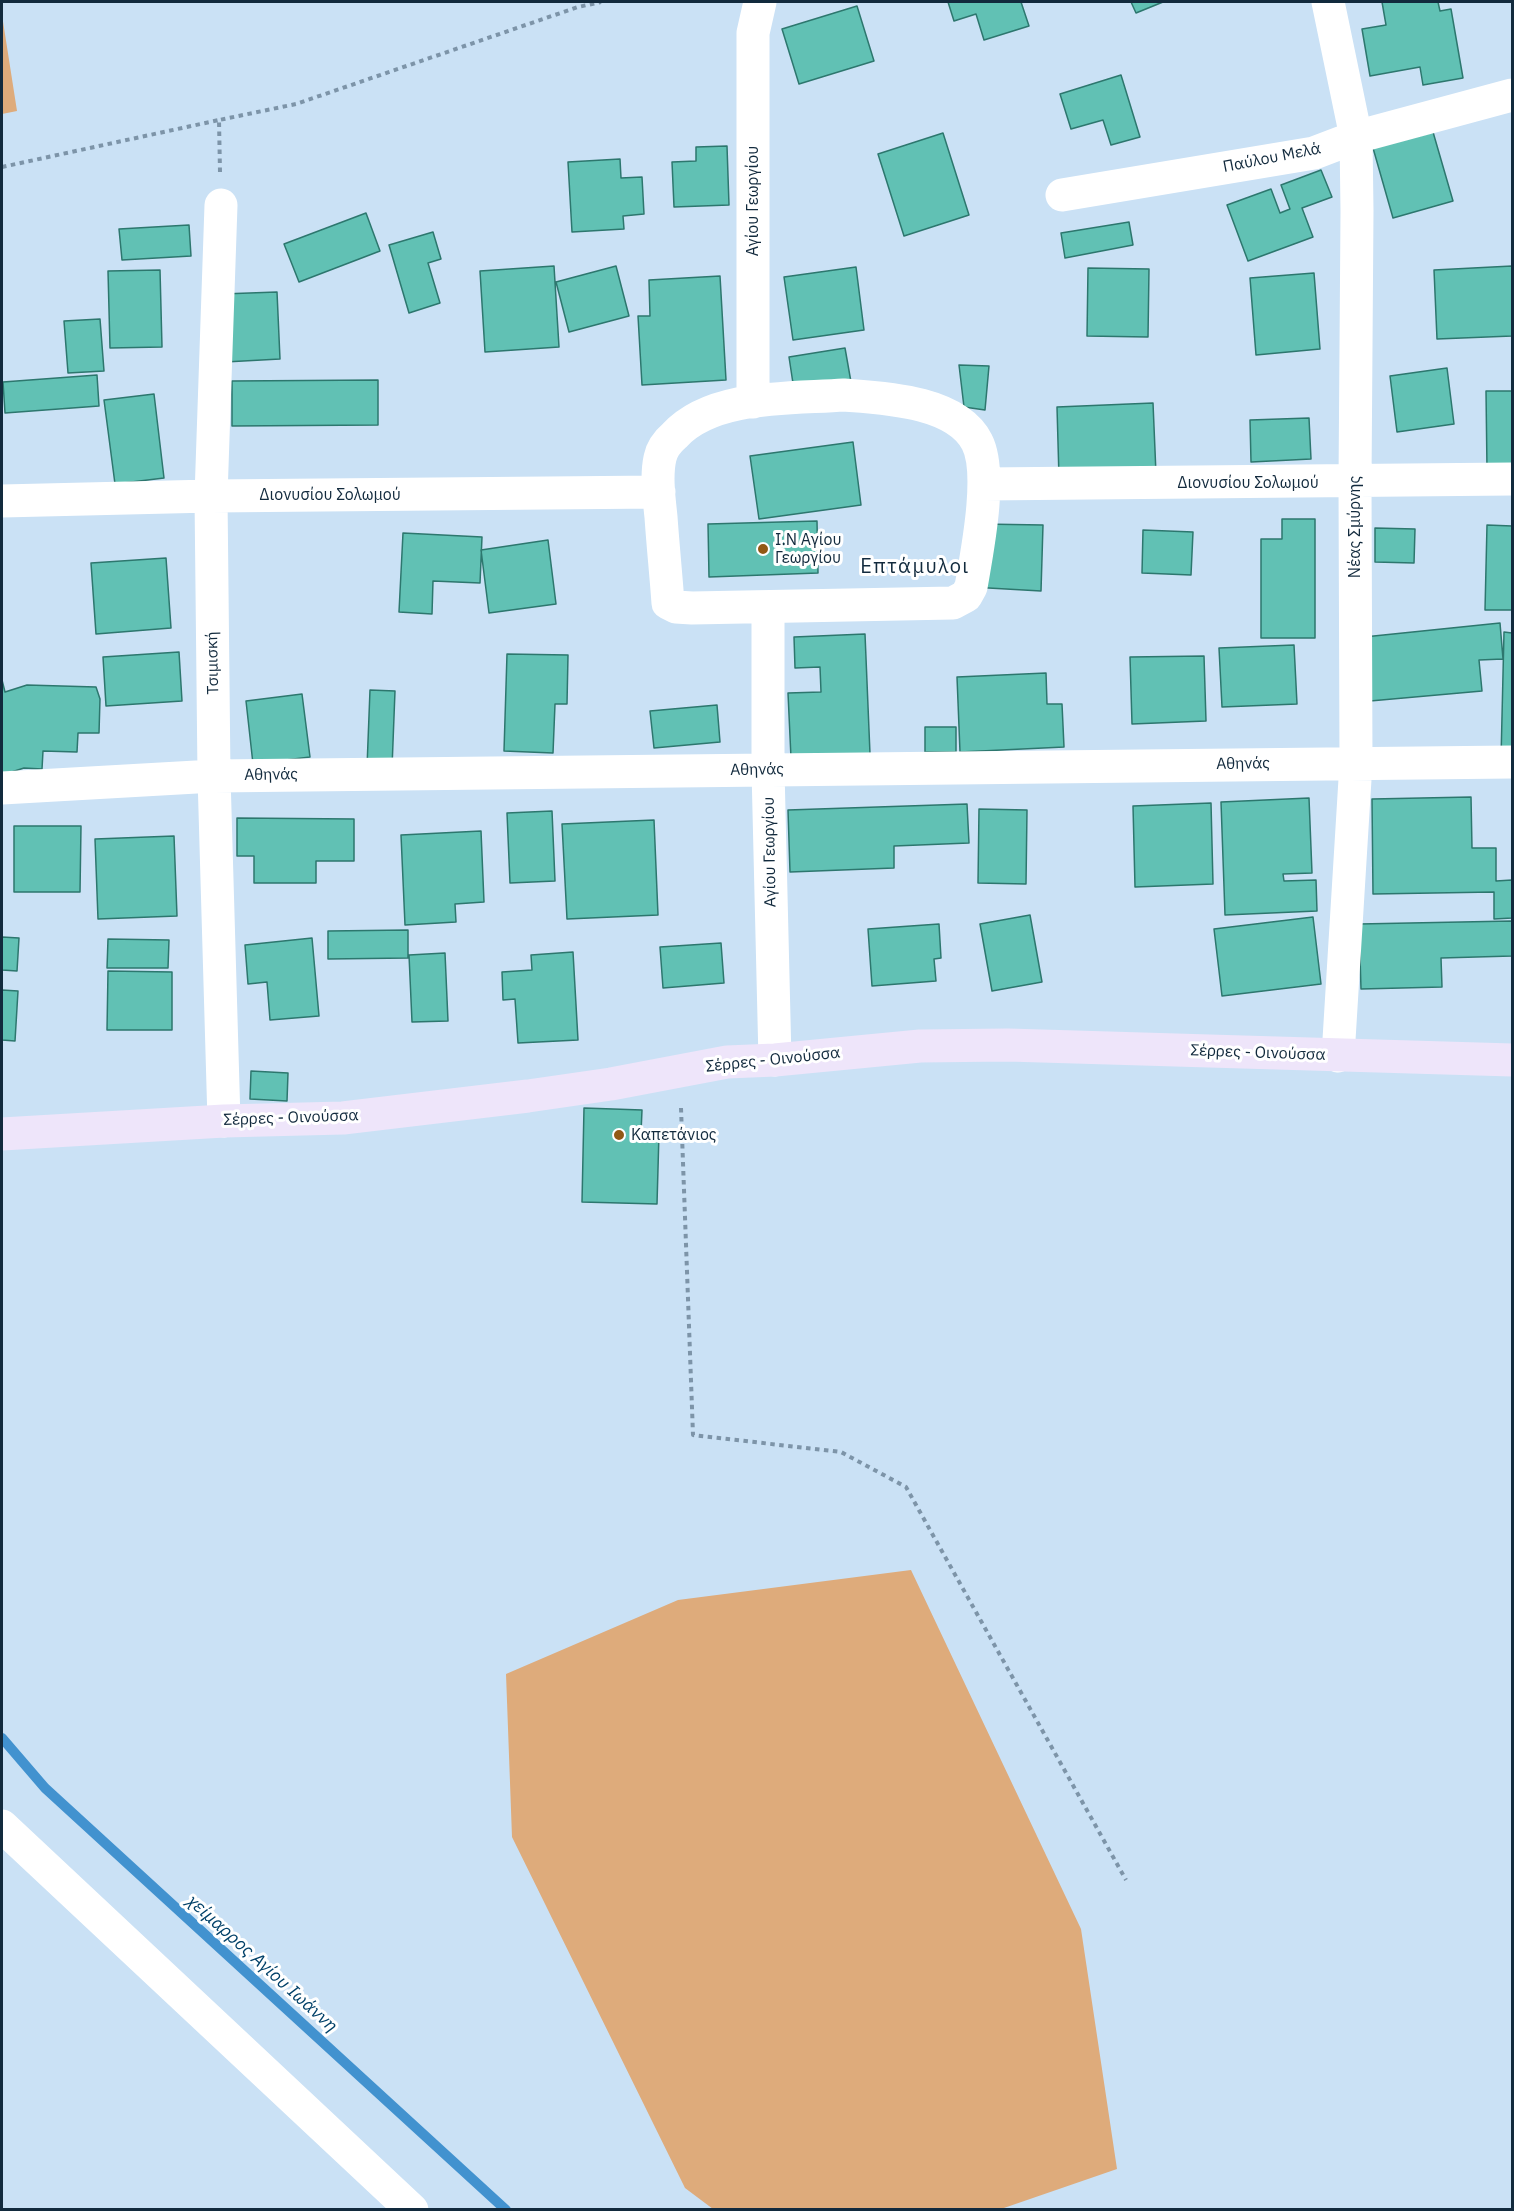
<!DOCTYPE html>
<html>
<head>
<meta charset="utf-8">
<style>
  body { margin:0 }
  #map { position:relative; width:1514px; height:2211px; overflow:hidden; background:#cae1f5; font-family:"IBM Plex Sans",sans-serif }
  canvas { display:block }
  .frame { position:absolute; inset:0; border:3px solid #122a3d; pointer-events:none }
</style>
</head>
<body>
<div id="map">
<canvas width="1514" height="2211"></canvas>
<div class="frame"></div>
</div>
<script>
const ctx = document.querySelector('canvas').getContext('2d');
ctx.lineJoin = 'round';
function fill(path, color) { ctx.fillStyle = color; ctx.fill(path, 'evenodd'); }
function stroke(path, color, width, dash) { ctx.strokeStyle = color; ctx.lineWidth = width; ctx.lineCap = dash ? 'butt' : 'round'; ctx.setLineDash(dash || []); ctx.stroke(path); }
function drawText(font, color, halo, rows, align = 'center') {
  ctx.font = font + ' "IBM Plex Sans",sans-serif'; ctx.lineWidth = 6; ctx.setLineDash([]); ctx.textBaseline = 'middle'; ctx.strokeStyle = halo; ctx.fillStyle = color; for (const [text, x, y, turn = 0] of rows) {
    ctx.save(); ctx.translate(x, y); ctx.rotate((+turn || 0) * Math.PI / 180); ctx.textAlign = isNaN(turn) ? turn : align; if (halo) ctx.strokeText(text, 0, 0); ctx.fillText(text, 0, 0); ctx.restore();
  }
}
fill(new Path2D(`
  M2 15 17 111 2 114Z
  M911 1570 1081 1929 1117 2169 1001 2209H713L685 2188 512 1837 506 1674 678 1600Z`), '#deab7b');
stroke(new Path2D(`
  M2 1738 45 1788 506 2210`), '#4292cf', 10);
const building = new Path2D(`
  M948 2H1021L1029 26 984 40 976 14 954 21Z
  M1131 2H1163L1136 13Z
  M1382 2H1438L1440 11 1451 9 1463 78 1423 85 1420 67 1370 76 1362 29 1386 25Z
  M857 6 874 61 799 84 782 29Z
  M1121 75 1140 137 1111 145 1103 120 1071 129 1060 94Z
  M1433 132 1453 201 1393 218 1373 148Z
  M943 133 969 215 904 236 878 154Z
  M727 146 729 205 674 207 672 162 696 161V147Z
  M620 159 621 178 642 177 644 214 623 216 624 229 572 232 568 162Z
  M1321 170 1332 197 1302 208 1313 237 1248 261 1227 205 1271 189 1280 213 1290 209 1281 185Z
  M366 213 380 251 299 282 284 244Z
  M1129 222 1133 245 1065 258 1061 233Z
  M189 225 191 256 122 260 119 229Z
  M433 232 441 259 428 263 440 303 409 313 389 245Z
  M554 266 559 347 485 352 480 271Z
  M616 266 629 316 569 332 556 282Z
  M1512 266V336L1437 339 1434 270Z
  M856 267 864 330 793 340 784 277Z
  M1088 268 1149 269 1148 337 1087 336Z
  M160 270 162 347 110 348 108 271Z
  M1314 273 1320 349 1256 355 1250 278Z
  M720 276 726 380 642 385 638 316H650L649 280Z
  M277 292 280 359 225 362 222 294Z
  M100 319 104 371 68 373 64 321Z
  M845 348 851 382 794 390 789 357Z
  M959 365 989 366 985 410 964 407Z
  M1447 368 1454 424 1397 432 1390 376Z
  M97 375 99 406 5 413 3 382Z
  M378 380V425L232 426V381Z
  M1486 391H1512V470H1487Z
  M154 394 164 478 115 484 104 400Z
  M1153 403 1156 474 1059 478 1057 407Z
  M1309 418 1311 459 1251 462 1250 420Z
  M853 442 861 505 759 519 750 456Z
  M1282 519H1315V638H1261V539H1282Z
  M817 521 818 573 709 577 708 524Z
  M981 524 1043 525 1041 591 971 587Z
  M1487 525 1512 526V610H1485Z
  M1375 528 1415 529 1414 563 1375 562Z
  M1143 530 1193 532 1191 575 1142 573Z
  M403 533 482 537 480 583 433 581 432 614 399 612Z
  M548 540 556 604 489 613 481 550Z
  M166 558 171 628 96 634 91 563Z
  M1500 623 1503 659 1479 660 1482 691 1370 701 1364 637Z
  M1504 632 1512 633V759H1501Z
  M865 634 870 754 791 758 788 693 821 692 820 667 795 668 794 637Z
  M1294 645 1297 704 1222 707 1219 648Z
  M179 652 182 701 106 706 103 657Z
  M507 654 568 655 567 704H555L553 753 504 751Z
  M1204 656 1206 721 1132 724 1130 657Z
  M1046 673 1047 704H1062L1064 747 960 752 957 677Z
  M2 680 5 692 27 685 96 687 100 699 99 733H78L77 752 43 751 42 769 24 768 2 775Z
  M370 690 395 691 392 768 367 767Z
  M302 694 310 757 253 764 246 701Z
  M717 705 720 742 654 748 650 711Z
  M925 727H956V752H925Z
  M1471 797 1472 848H1496V881L1512 880V918L1494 919V892L1373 894 1372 799Z
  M1309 798 1312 873 1283 874 1284 881 1316 880 1317 911 1225 915 1221 802Z
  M1211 803 1213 884 1135 887 1133 806Z
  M967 804 969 843 894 846V868L790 872 788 810Z
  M979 809 1027 810 1026 884 978 883Z
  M552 811 555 881 510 883 507 813Z
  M237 818 354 819V861H316V883H254V856H237Z
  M654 820 658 915 567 919 562 824Z
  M14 826H81L80 892H14Z
  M481 831 484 902 455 904 456 922 405 925 401 835Z
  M174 836 177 916 98 919 95 839Z
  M1030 915 1042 982 992 991 980 924Z
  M1313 917 1321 984 1222 996 1214 929Z
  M1512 921V956L1441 958 1442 987 1361 989 1359 924Z
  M939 924 941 958 934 959 936 981 872 986 868 929Z
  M408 930V958L328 959V931Z
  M2 937 19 938 17 971 2 970Z
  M312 938 319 1016 270 1020 267 982 248 984 245 945Z
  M108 939 169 940 168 968H107Z
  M721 943 724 983 663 988 660 947Z
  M573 952 578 1040 518 1043 515 999 503 1000 502 972 532 970 531 955Z
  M445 953 448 1021 412 1022 409 955Z
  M108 971 172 972V1030H107Z
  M2 990 18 991 15 1041 2 1040Z
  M251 1071 288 1073 287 1101 250 1099Z
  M584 1108 642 1110 641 1133H659L657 1204 582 1202Z`);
fill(building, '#61c1b4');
stroke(building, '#2d776e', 1.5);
stroke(new Path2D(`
  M2 167 219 120
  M220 172 219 120 296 104 578 7 601 2
  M681 1108 693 1435 841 1452 906 1487 1126 1880`), '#7d94a8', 4, [4.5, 4.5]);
stroke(new Path2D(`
  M1328 2 1356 137 1357 211 1355 482 1356 763 1338 1056
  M1062 195 1314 153 1356 137 1512 95
  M221 205 211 496 214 776 224 1121
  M844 395C884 398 956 401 977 442 993 473 977 552 971 587L966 596 953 603 692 608 676 607 668 603C666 575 663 546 661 517 659 498 656 476 660 458 662 448 668 441 675 435 713 394 792 399 844 395Z
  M753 402V33L760 2
  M984 484 1512 479
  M2 501 211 496 659 492
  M768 607V770L775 1060
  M2 788 214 776 1512 762
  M2 1826 412 2210`), '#fff', 33);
stroke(new Path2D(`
  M2 1134 224 1121 343 1118 528 1096 611 1084 727 1062 775 1060 920 1046 1008 1045 1512 1060`), '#eee5fa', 33);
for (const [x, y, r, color] of [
  [763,549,6,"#925915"],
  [619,1135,6,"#925915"]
]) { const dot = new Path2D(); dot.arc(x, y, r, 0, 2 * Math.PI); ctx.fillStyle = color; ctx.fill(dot); stroke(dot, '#fff', 2); }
drawText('16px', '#122a3d', '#fff', [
  ["Παύλου Μελά",1272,158,-11],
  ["Αγίου Γεωργίου",753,201,-90],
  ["Διονυσίου Σολωμού",1248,483],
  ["Διονυσίου Σολωμού",330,495],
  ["Νέας Σμύρνης",1355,527,-90],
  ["Τσιμισκή",213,663,-91],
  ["Αθηνάς",1243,764,-1],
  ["Αθηνάς",757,770,-1],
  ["Αθηνάς",271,775,-1],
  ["Αγίου Γεωργίου",770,852,-91],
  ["Σέρρες - Οινούσσα",1258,1053,2],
  ["Σέρρες - Οινούσσα",773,1060,-6],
  ["Σέρρες - Οινούσσα",291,1118,-2]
]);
drawText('16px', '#122a3d', '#fff', [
  ["Ι.Ν Αγίου",775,540],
  ["Γεωργίου",775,558],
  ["Καπετάνιος",631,1135]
], 'left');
drawText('italic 18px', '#004068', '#fff', [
  ["χείμαρρος Αγίου Ιωάννη",262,1964,42]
]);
ctx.letterSpacing = '1.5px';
drawText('20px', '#122a3d', '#fff', [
  ["Επτάμυλοι",915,567]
]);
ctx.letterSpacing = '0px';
</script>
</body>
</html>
